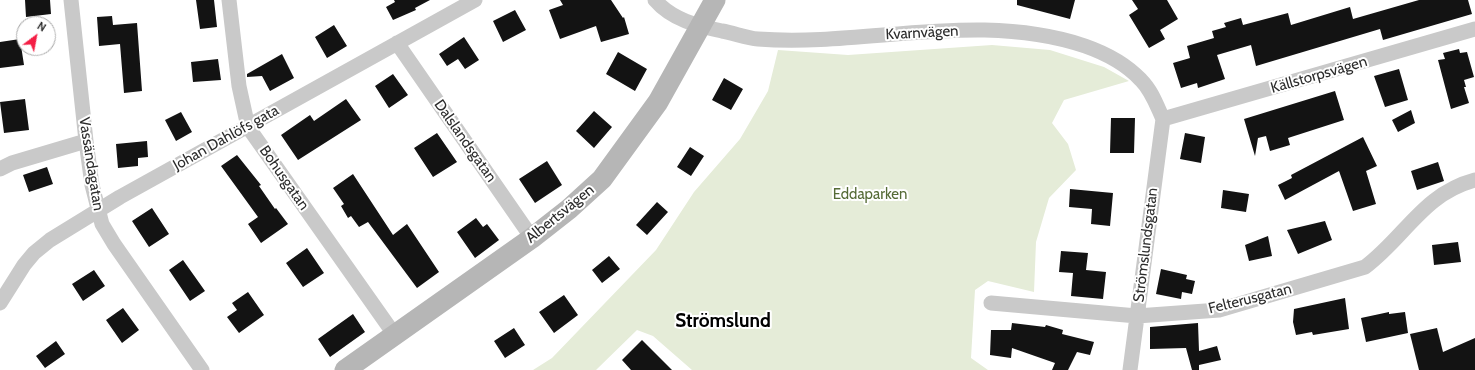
<!DOCTYPE html>
<html>
<head>
<meta charset="utf-8">
<style>
  body { margin:0 }
  #map { position:relative; width:1475px; height:370px; overflow:hidden; background:#fff; font-family:Cabin,sans-serif }
  canvas { display:block }
  .north { position:absolute; left:16px; top:16px; width:40px; height:40px; box-sizing:border-box; background:#fff; border:1px solid #ababab; border-radius:50%; rotate:32deg; font-size:11px; font-weight:700; line-height:16px; text-align:center; color:#2c2c2c }
  .north::after { content:''; display:block; margin:auto; width:14px; height:18px; background:#f41e45; clip-path:polygon(50% 0,100% 100%,50% 72%,0 100%) }
</style>
</head>
<body>
<div id="map">
<canvas width="1475" height="370"></canvas>
<div class="north">N</div>
</div>
<script>
const ctx = document.querySelector('canvas').getContext('2d');
ctx.lineJoin = 'round';
function fill(path, color) { ctx.fillStyle = color; ctx.fill(path, 'evenodd'); }
function stroke(path, color, width, dash) { ctx.strokeStyle = color; ctx.lineWidth = width; ctx.lineCap = dash ? 'butt' : 'round'; ctx.setLineDash(dash || []); ctx.stroke(path); }
function drawText(font, color, halo, rows, align = 'center') {
  ctx.font = font + ' Cabin,sans-serif'; ctx.lineWidth = 4; ctx.setLineDash([]); ctx.textBaseline = 'middle'; ctx.strokeStyle = halo; ctx.fillStyle = color; for (const [text, x, y, turn = 0] of rows) {
    ctx.save(); ctx.translate(x, y); ctx.rotate((+turn || 0) * Math.PI / 180); ctx.textAlign = isNaN(turn) ? turn : align; if (halo) ctx.strokeText(text, 0, 0); ctx.fillText(text, 0, 0); ctx.restore();
  }
}
fill(new Path2D(`
  M992 45 1050 50 1104 67 1129 81 1064 100 1052 123 1068 144 1076 170 1049 198 1036 242 1034 292 988 281 975 290 971 358 988 370H692L653 336 637 330 596 370H533L552 358 656 250 694 192 740 139 768 91 778 50 848 55Z`), '#e5ecd8');
fill(new Path2D(`
  M25 0H50L51 14 26 17Z
  M196 0H214L217 27 200 29Z
  M394 0H430L415 8 416 10 393 20 386 7 395 2Z
  M560 0H611L623 18 624 17 629 34 601 42 596 26 560 39 549 10 563 5Z
  M1017 0H1075L1070 19 1017 5Z
  M1132 0H1167L1178 19 1160 30 1165 39 1149 48 1129 15 1138 9Z
  M1419 0H1468L1472 14 1383 40 1380 29 1256 66 1251 45 1217 55 1225 79 1198 88 1197 83 1181 88 1173 63 1190 58 1187 46 1214 38 1212 31 1226 27 1224 23 1241 18 1243 25 1288 13 1291 25 1350 7 1353 19Z
  M515 10 526 30 503 42 493 21Z
  M112 16 113 25 137 23 142 91 124 93 120 44 99 46 97 17Z
  M334 25 347 46 327 58 315 37Z
  M464 37 479 60 465 69 458 59 447 66 439 54Z
  M20 39 24 65 0 68V42Z
  M1459 49 1460 53 1467 52 1474 77 1464 80 1466 87H1464L1469 103 1451 109 1438 60 1445 59 1443 53Z
  M618 52 647 69 635 91 606 74Z
  M282 54 294 78 270 91 262 76 247 77V74Z
  M218 59 221 80 193 82 191 62Z
  M1399 69 1408 100 1385 107 1374 76Z
  M393 74 408 95 389 108 375 86Z
  M724 78 743 89 731 110 712 100Z
  M1335 91 1344 120 1288 138 1290 145 1270 151 1266 136 1258 138 1255 156 1244 119Z
  M25 99 29 130 4 133 0 102Z
  M346 99 361 120 298 160 281 135 310 115 314 121Z
  M1411 110 1415 123 1398 132 1392 120Z
  M594 111 612 127 594 148 576 131Z
  M181 112 192 132 176 141 165 120Z
  M1111 118H1135L1134 153H1110Z
  M437 133 457 162 433 177 414 148Z
  M1185 133 1205 137 1201 163 1180 159Z
  M1363 137 1377 166 1366 171 1376 204 1353 211 1339 171 1285 200 1278 185 1292 178 1291 175Z
  M147 141 148 157 138 158V166L118 168 116 144Z
  M690 147 704 156 691 176 677 167Z
  M237 155 261 185 259 186 275 209 276 208 288 224 261 243 248 224 258 217 221 166Z
  M547 161 562 185 535 203 519 179Z
  M1438 162 1444 181 1417 190 1411 171Z
  M47 167 53 184 29 192 23 175Z
  M353 174 393 235 407 224 439 272 417 288 368 222 359 227 351 216 348 218 341 206 344 204 333 188Z
  M1070 189 1113 193 1110 226 1091 224 1092 209 1069 207Z
  M1223 190 1249 194 1246 212 1221 208Z
  M657 202 668 212 647 235 636 225Z
  M152 208 169 234 149 247 132 221Z
  M476 218 483 227 487 224 499 240 475 258 457 232Z
  M1325 221 1332 240 1298 254 1287 230Z
  M1268 236 1272 256 1249 261 1245 245Z
  M1458 242 1461 262 1434 265 1432 245Z
  M307 248 324 273 303 287 286 263Z
  M1061 251 1088 253 1086 270 1106 272 1103 299 1071 296 1073 273 1059 272Z
  M609 256 620 269 602 283 592 270Z
  M183 260 205 291 190 301 169 270Z
  M1161 269 1187 275 1186 279 1195 281 1192 294 1182 292 1181 299 1156 294Z
  M94 270 105 286 83 301 72 284Z
  M248 292 264 315 239 333 227 317 237 310 232 303Z
  M564 295 578 315 554 333 539 312Z
  M1345 298 1349 329 1313 335 1312 332 1296 335 1293 322 1294 309Z
  M123 308 139 330 122 343 106 320Z
  M1389 312V314L1405 312 1408 333 1366 342 1361 318Z
  M353 314 365 332 330 357 318 339Z
  M1012 323 1045 327 1046 325 1063 330 1062 334 1094 342 1090 355 1077 352 1068 370H1052L1055 363 1012 348 1011 358 990 355 991 330H1011Z
  M1198 323 1199 351 1217 346 1221 360 1199 365V370H1192L1186 348 1150 349V327Z
  M514 328 525 345 505 358 494 341Z
  M1437 328 1443 352 1475 338V370H1419L1410 334Z
  M642 340 672 370H631L622 360Z
  M56 341 65 354 45 368 36 356Z`), '#131313');
stroke(new Path2D(`
  M71 0 86 141 92 185 102 224 114 244 202 370
  M229 0 239 86 248 127 394 334
  M655 0C672 20 698 26 722 31 734 33 746 38 758 39 867 47 978 10 1085 46 1105 53 1126 64 1141 80 1152 91 1157 106 1163 119
  M397 43 532 238
  M1163 119 1475 29
  M0 169 12 163 86 141
  M0 303 24 265 34 253 50 240 120 197 475 0
  M991 303 1137 316 1219 310 1365 267C1406 236 1423 194 1475 180
  M1130 370 1163 119`), '#c9c9c9', 15);
stroke(new Path2D(`
  M345 370 532 238 569 209 602 179 658 102 715 0`), '#b6b6b6', 21);
drawText('15px', '#2c2c2c', '#fff', [
  ["Kvarnvägen",922,33,-3],
  ["Källstorpsvägen",1319,75,-16],
  ["Johan Dahlöfs gata",226,138,-29],
  ["Dalslandsgatan",465,141,55],
  ["Vassändagatan",91,164,81],
  ["Bohusgatan",284,178,55],
  ["Albertsvägen",560,214,-39],
  ["Strömslundsgatan",1146,245,-83],
  ["Felterusgatan",1250,299,-14]
]);
drawText('15px', '#556b36', '#fff', [
  ["Eddaparken",870,195]
]);
drawText('bold 19px', '#000', '#fff', [
  ["Strömslund",723,321]
]);
</script>
</body>
</html>
